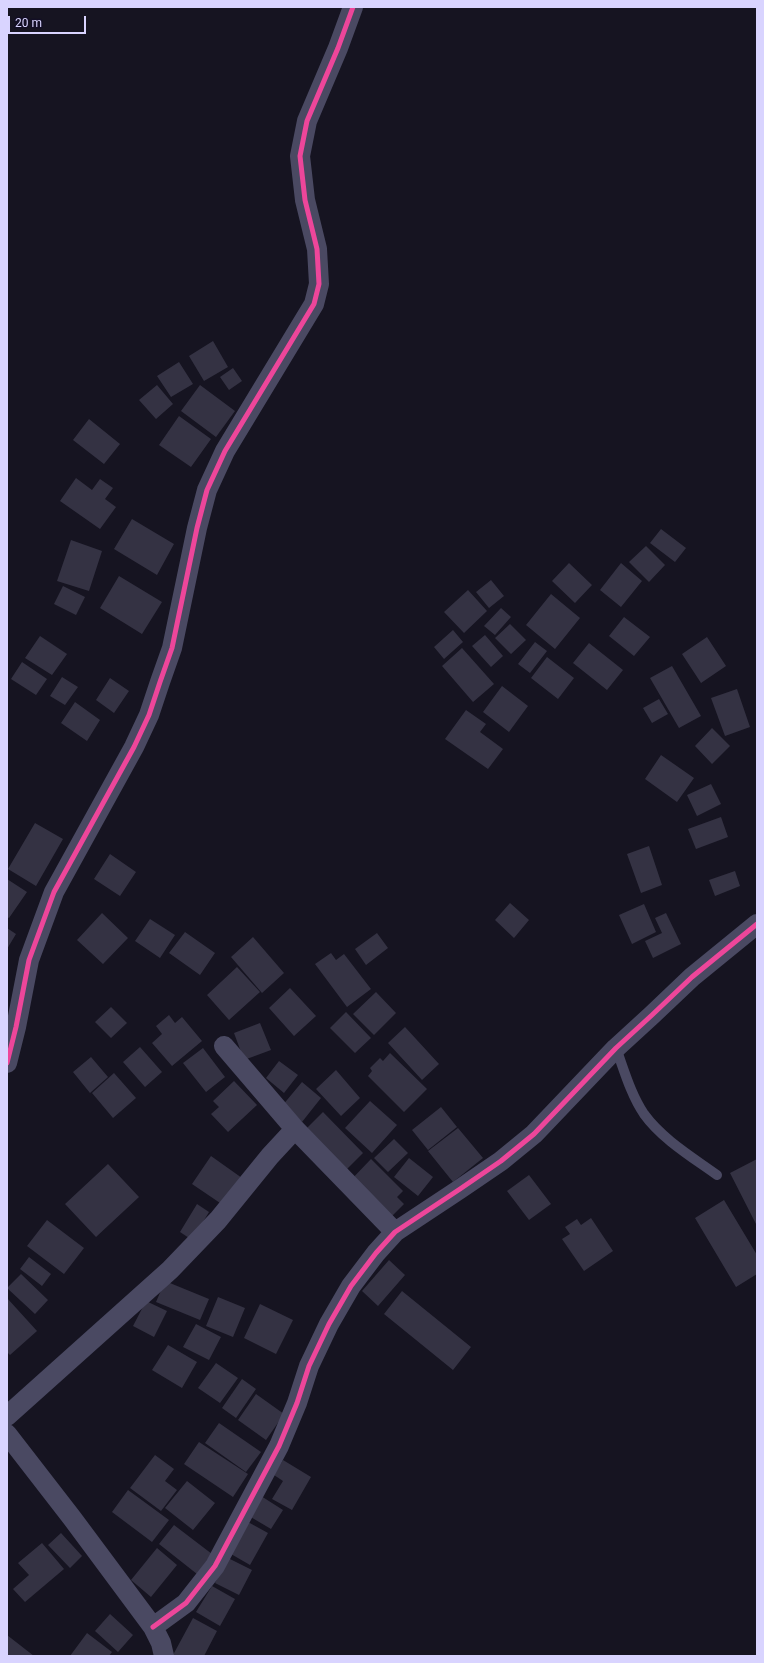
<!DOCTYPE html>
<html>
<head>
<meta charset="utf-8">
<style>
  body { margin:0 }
  #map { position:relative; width:764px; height:1663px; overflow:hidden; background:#161421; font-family:Roboto,sans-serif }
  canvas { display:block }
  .frame { position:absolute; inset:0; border:8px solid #d9d4ff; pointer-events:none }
  .scale { position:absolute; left:8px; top:16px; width:78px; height:18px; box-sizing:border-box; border:2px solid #d9d4ff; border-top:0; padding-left:5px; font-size:12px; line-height:14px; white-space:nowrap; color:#d9d4ff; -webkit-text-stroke:3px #130f26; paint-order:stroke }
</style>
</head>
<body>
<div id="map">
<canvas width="764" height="1663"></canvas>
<div class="frame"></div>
<div class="scale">20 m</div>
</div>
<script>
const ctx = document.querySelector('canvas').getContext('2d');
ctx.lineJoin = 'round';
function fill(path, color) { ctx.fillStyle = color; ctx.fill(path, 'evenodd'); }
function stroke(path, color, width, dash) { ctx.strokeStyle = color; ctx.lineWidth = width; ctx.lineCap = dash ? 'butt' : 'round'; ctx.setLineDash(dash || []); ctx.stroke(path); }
fill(new Path2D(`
  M213 341 228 367 204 381 189 356Z
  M179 362 193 384 171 397 157 376Z
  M233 368 242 381 229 390 220 377Z
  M157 385 173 404 156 419 139 400Z
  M200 385 235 411 216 437 181 411Z
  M179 416 211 439 191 467 159 445Z
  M89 419 120 444 104 464 73 440Z
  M76 478 92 490 100 479 113 488 105 499 116 507 100 529 60 501Z
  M132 519 174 544 157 575 114 549Z
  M661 529 686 548 675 562 650 543Z
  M71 540 102 551 89 591 57 581Z
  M646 546 665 565 649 582 629 562Z
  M569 563 592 585 575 603 552 581Z
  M621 563 642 581 621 607 600 590Z
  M119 576 162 602 142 634 100 608Z
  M491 580 504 596 489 608 476 592Z
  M63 586 85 597 76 615 54 604Z
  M468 590 487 611 464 633 444 612Z
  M551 594 580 618 555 649 526 625Z
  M501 608 511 617 495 635 484 626Z
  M624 617 650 637 634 656 609 636Z
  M510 624 526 640 511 654 495 638Z
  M453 630 463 642 444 659 434 647Z
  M485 635 503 656 491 667 472 646Z
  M40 636 67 654 52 675 25 658Z
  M707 637 726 666 701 683 682 654Z
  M535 642 547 651 530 673 518 664Z
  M589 643 623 670 607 690 573 663Z
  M462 648 494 684 473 702 442 666Z
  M547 657 574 678 558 699 531 678Z
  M22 662 47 679 36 695 11 679Z
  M672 666 701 716 679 728 650 678Z
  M62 677 78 687 65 705 50 696Z
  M110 678 129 691 114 713 96 700Z
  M502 686 528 706 509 732 483 712Z
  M737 689 750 727 725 736 711 698Z
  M659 699 668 714 652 723 643 708Z
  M75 702 100 720 87 741 61 723Z
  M466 710 486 724 480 732 503 749 488 769 445 739Z
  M712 728 730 746 712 764 695 746Z
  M661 755 694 778 677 802 645 779Z
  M711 784 721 804 697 816 687 795Z
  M721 817 728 837 696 849 688 829Z
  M35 823 63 839 36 886 8 869Z
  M649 846 662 885 641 893 627 854Z
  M110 854 136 872 120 896 94 879Z
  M735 871 740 886 715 896 709 880Z
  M7 879 27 892 9 918 7 917Z
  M510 903 529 920 514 938 495 920Z
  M644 904 656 932 632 944 619 915Z
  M102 913 128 938 103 964 77 940Z
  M666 913 681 944 653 958 645 941 662 933 655 918Z
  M150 919 175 935 160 958 135 941Z
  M7 928 16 934 7 949Z
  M185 932 215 953 200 975 169 953Z
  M377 933 388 948 366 965 355 949Z
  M253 937 284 973 262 993 231 957Z
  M331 953 336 960 344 954 371 989 347 1007 315 964Z
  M237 967 260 992 229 1020 207 995Z
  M290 988 316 1016 294 1036 269 1008Z
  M376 992 396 1013 374 1035 353 1014Z
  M111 1007 127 1023 111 1038 95 1022Z
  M346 1012 371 1038 355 1053 330 1028Z
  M169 1015 175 1023 182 1017 202 1041 172 1066 152 1043 162 1034 156 1026Z
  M260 1023 271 1050 244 1060 234 1033Z
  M405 1027 439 1064 422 1080 388 1043Z
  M140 1047 162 1072 145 1087 123 1062Z
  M203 1048 225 1077 206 1092 183 1063Z
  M390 1053 427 1089 404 1112 368 1076 372 1071 370 1068 380 1058 383 1061Z
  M91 1057 108 1077 90 1093 73 1072Z
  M279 1061 298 1075 284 1093 266 1078Z
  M336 1070 360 1098 341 1116 316 1089Z
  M114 1073 136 1098 113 1118 92 1093Z
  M234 1081 257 1105 228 1132 211 1114 219 1107 213 1101Z
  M302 1082 321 1098 302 1122 282 1106Z
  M370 1101 397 1125 372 1153 345 1128Z
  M441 1107 457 1127 428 1150 412 1130Z
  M323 1112 363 1153 344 1172 304 1131Z
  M458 1128 483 1158 453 1182 428 1151Z
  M394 1139 408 1153 388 1172 374 1158Z
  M211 1156 242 1178 223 1205 192 1184Z
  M409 1158 433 1177 418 1196 394 1177Z
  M371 1159 403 1191 397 1197 404 1204 392 1216 348 1183Z
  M757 1159V1223L756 1224 730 1173Z
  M108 1164 139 1197 96 1237 65 1204Z
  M529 1175 551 1204 529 1220 507 1191Z
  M724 1200 757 1255V1274L736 1287 695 1218Z
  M197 1204 209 1212 192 1240 180 1232Z
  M591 1218 613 1251 584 1271 562 1239 570 1234 565 1227 577 1219 581 1225Z
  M47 1220 84 1248 64 1274 27 1246Z
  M29 1257 51 1274 42 1286 20 1269Z
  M389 1260 405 1275 378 1306 362 1291Z
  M21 1274 48 1300 35 1314 7 1288Z
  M165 1281 209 1299 200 1320 156 1302Z
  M402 1291 471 1347 453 1370 384 1314Z
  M218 1297 245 1308 233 1337 206 1326Z
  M7 1298 37 1331 10 1355 7 1352Z
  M146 1301 167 1311 154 1337 133 1326Z
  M260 1304 293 1320 276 1354 244 1338Z
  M196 1324 221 1337 209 1360 183 1347Z
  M168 1345 197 1362 182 1388 152 1370Z
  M216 1363 238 1378 220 1403 198 1388Z
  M242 1379 256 1389 236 1418 222 1408Z
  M256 1394 284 1414 266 1440 238 1420Z
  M219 1423 261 1452 246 1472 205 1443Z
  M199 1442 248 1474 233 1497 184 1464Z
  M155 1455 174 1469 165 1481 177 1490 161 1511 130 1488Z
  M283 1460 311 1477 292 1510 272 1499 283 1481 274 1475Z
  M187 1481 215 1503 193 1530 165 1508Z
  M128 1490 169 1520 152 1542 112 1512Z
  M261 1496 283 1510 271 1529 249 1516Z
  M248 1522 268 1533 250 1565 231 1554Z
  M174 1525 212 1554 197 1574 159 1544Z
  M61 1533 82 1556 70 1568 48 1545Z
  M42 1543 64 1569 25 1602 13 1589 29 1575 18 1563Z
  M157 1548 177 1565 151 1597 131 1580Z
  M228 1558 252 1570 239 1595 215 1583Z
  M212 1586 235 1599 220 1626 196 1612Z
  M110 1614 133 1635 118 1652 95 1631Z
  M193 1618 217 1631 204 1656H174L173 1655Z
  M87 1633 112 1652 109 1656H70Z
  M7 1635 34 1656H7Z`), '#343243');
stroke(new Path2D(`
  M616 1048C624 1070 631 1095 644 1114 662 1139 692 1157 717 1175`), '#4a4962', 10);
stroke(new Path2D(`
  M224 1046 295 1129 395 1232
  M7 1063 16 1027 29 960 54 892 134 747 149 715 160 682 172 648 197 528 207 490 225 451 314 304 319 284 317 249 305 200 300 156 307 121 338 48 353 7
  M7 1416 170 1270 218 1220 270 1156 295 1129
  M7 1434 72 1518 153 1627 161 1643 164 1656
  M153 1627 186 1603 215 1566 279 1446 297 1403 309 1366 329 1324 351 1286 376 1253 395 1232 460 1189 501 1161 534 1134 616 1048 652 1015 692 977 757 924`), '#4a4962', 20);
stroke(new Path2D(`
  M7 1063 16 1027 29 960 54 892 134 747 149 715 160 682 172 648 197 528 207 490 225 451 314 304 319 284 317 249 305 200 300 156 307 121 338 48 353 7
  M153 1627 186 1603 215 1566 279 1446 297 1403 309 1366 329 1324 351 1286 376 1253 395 1232 460 1189 501 1161 534 1134 616 1048 652 1015 692 977 757 924`), '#ed469a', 5);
</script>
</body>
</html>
